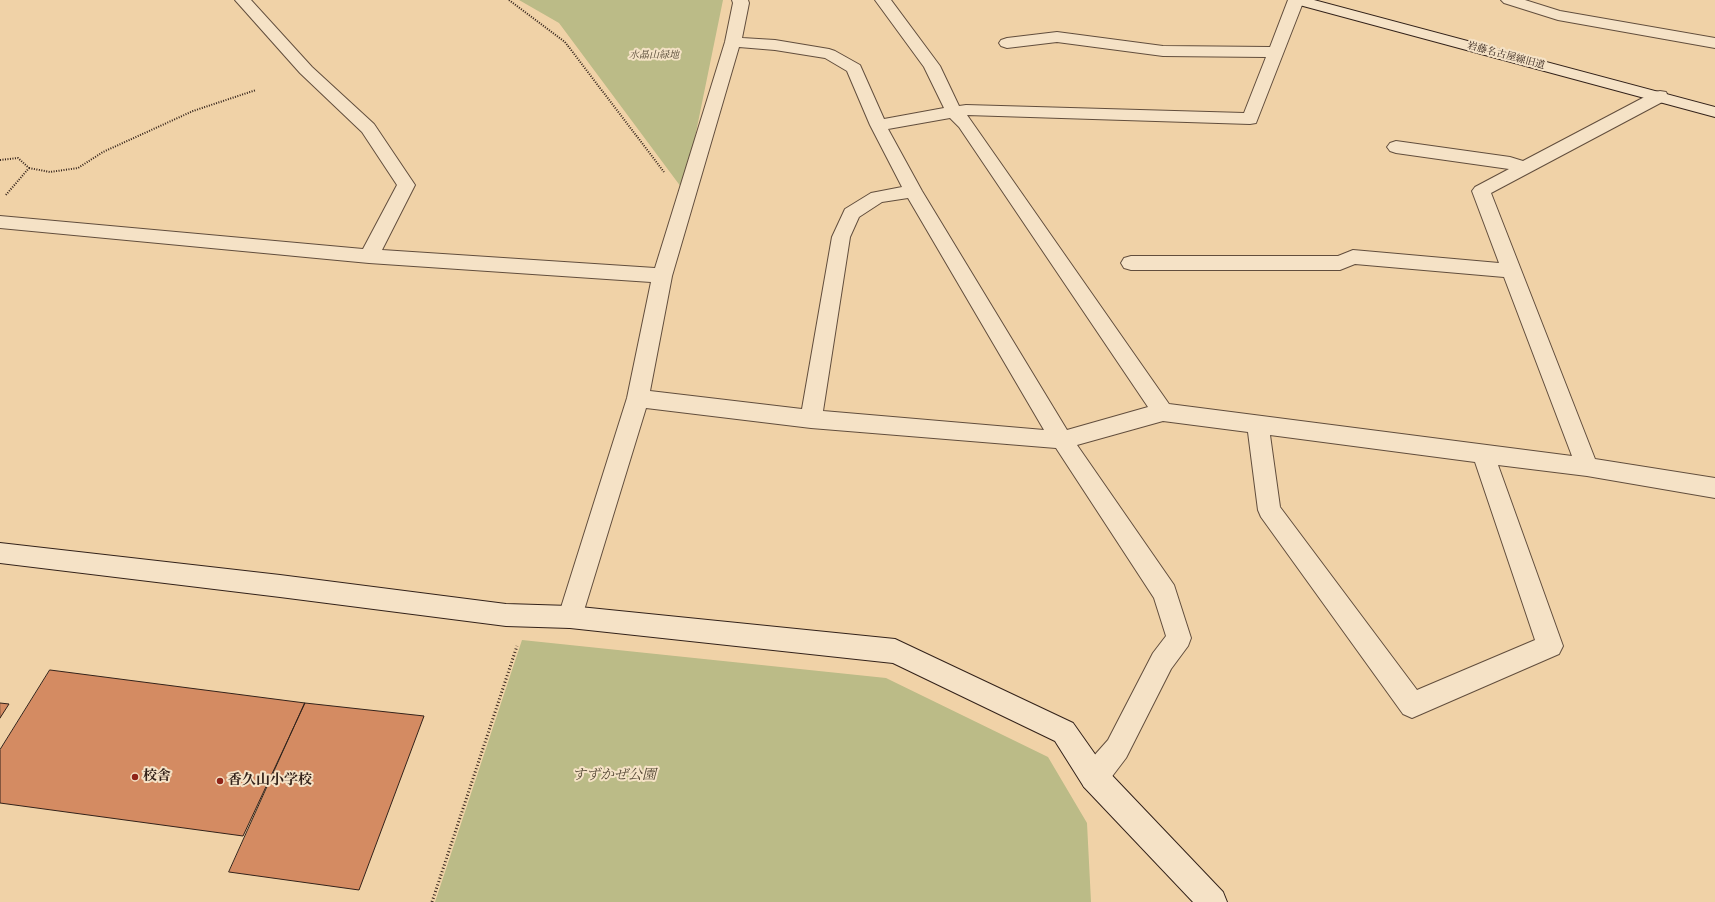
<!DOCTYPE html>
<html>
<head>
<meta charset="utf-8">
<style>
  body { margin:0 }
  canvas { display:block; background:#f0d2a7 }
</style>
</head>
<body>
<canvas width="1715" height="902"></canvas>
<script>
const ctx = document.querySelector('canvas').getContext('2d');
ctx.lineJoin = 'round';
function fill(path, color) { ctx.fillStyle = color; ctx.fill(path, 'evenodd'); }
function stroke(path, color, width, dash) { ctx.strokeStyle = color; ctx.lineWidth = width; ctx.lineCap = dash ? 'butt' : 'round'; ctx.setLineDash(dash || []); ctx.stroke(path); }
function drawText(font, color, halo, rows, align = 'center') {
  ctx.font = font + ' "Libre Bodoni","Noto Serif JP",serif'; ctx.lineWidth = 4; ctx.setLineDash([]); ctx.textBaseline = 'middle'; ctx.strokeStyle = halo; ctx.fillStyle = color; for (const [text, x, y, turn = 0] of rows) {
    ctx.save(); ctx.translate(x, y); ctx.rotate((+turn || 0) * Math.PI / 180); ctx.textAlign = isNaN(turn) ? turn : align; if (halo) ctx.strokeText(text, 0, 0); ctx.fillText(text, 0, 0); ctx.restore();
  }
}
fill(new Path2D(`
  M519 0H723L684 191 559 23Z
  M522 640 886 678 1048 757 1087 823 1091 902H435Z`), '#bbbb87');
const building = new Path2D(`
  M50 670 305 703 243 836 0 803V750Z
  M0 703 9 704 0 718Z
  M305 703 424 716 359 890 229 872Z`);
fill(building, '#d48b62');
stroke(building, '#33221a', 1);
const street = new Path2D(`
  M235 0H251L312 67 374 124 415 185 382 250 655 268 725 42 733 3 732 0H748L749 3 742 38 775 40 829 49 835 51 860 65 884 119 944 108 924 67 875 0H891L940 66 959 106 966 105 1244 113 1266 57 1163 56 1057 42 1007 48 1001 46 999 43 1001 40 1007 38 1057 32 1163 46 1270 47 1288 0H1304L1256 123 1250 124 967 115 1169 404 1572 456 1504 277 1355 264 1340 270H1131L1124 268 1121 263 1124 258 1131 256H1338L1353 250 1499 263 1472 191 1475 187 1509 169 1396 153 1390 151 1387 147 1390 143 1396 141 1510 157 1523 161 1654 92 1660 91 1666 92 1668 96 1666 100 1491 193 1595 459 1715 478V498L1587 476 1498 465 1563 646 1559 654 1412 718 1403 714 1261 517 1258 510 1248 432 1163 421 1077 445 1174 585 1191 638 1188 646 1171 669 1126 758 1104 787 1094 791 1084 787 1080 777 1084 767 1108 740 1153 653 1166 636 1154 598 1056 448 811 428 646 408 582 617 579 625 570 628 561 625 558 617 627 398 651 282 369 263 0 228V216L363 249 397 185 362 132 300 73ZM739 47 775 50 825 58 847 71 870 125 902 187 871 193 845 209 832 237 802 409 650 391 672 276ZM950 118 959 127 1148 407 1067 430 922 191 888 129ZM908 198 1044 430 823 411 850 237 859 217 882 202ZM1270 435 1475 462 1535 640 1417 690 1280 507Z
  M1501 0H1525L1560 11 1715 38V48L1558 20 1504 3Z`);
const secondary = new Path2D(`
  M1289 0H1314L1715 107V117L1292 3Z
  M0 543 280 575 506 604 570 606 895 639 1073 723 1104 767 1223 892 1227 902H1193L1084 787 1055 741 893 663 570 628 506 626 280 597 0 563Z`);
stroke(street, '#624e3d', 2);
stroke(secondary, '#33221a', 2);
stroke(new Path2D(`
  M509 0 565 42 664 172
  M0 160 18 158 29 168 5 196
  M29 168 50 172 78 168 103 152 193 111 256 90`), '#33221a', 2, [1, 1.5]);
stroke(new Path2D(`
  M432 902 517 646`), '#33221a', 3, [1, 2.5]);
fill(street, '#f5e2c6');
fill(secondary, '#f5e2c6');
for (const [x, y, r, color] of [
  [135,777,4,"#8f2418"],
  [220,781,4,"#8f2418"]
]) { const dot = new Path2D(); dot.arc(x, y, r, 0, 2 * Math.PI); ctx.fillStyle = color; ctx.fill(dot); stroke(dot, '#f5e2c6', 1.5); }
drawText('italic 10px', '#554835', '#f5e2c6', [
  ["水晶山緑地",654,56]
]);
drawText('10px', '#33221a', '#f5e2c6', [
  ["岩藤名古屋線旧道",1506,56,15]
]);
drawText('italic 14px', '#554835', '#f5e2c6', [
  ["すずかぜ公園",614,776]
]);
drawText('bold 14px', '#33221a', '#f5e2c6', [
  ["校舎",143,777],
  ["香久山小学校",228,781]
], 'left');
</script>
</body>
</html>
